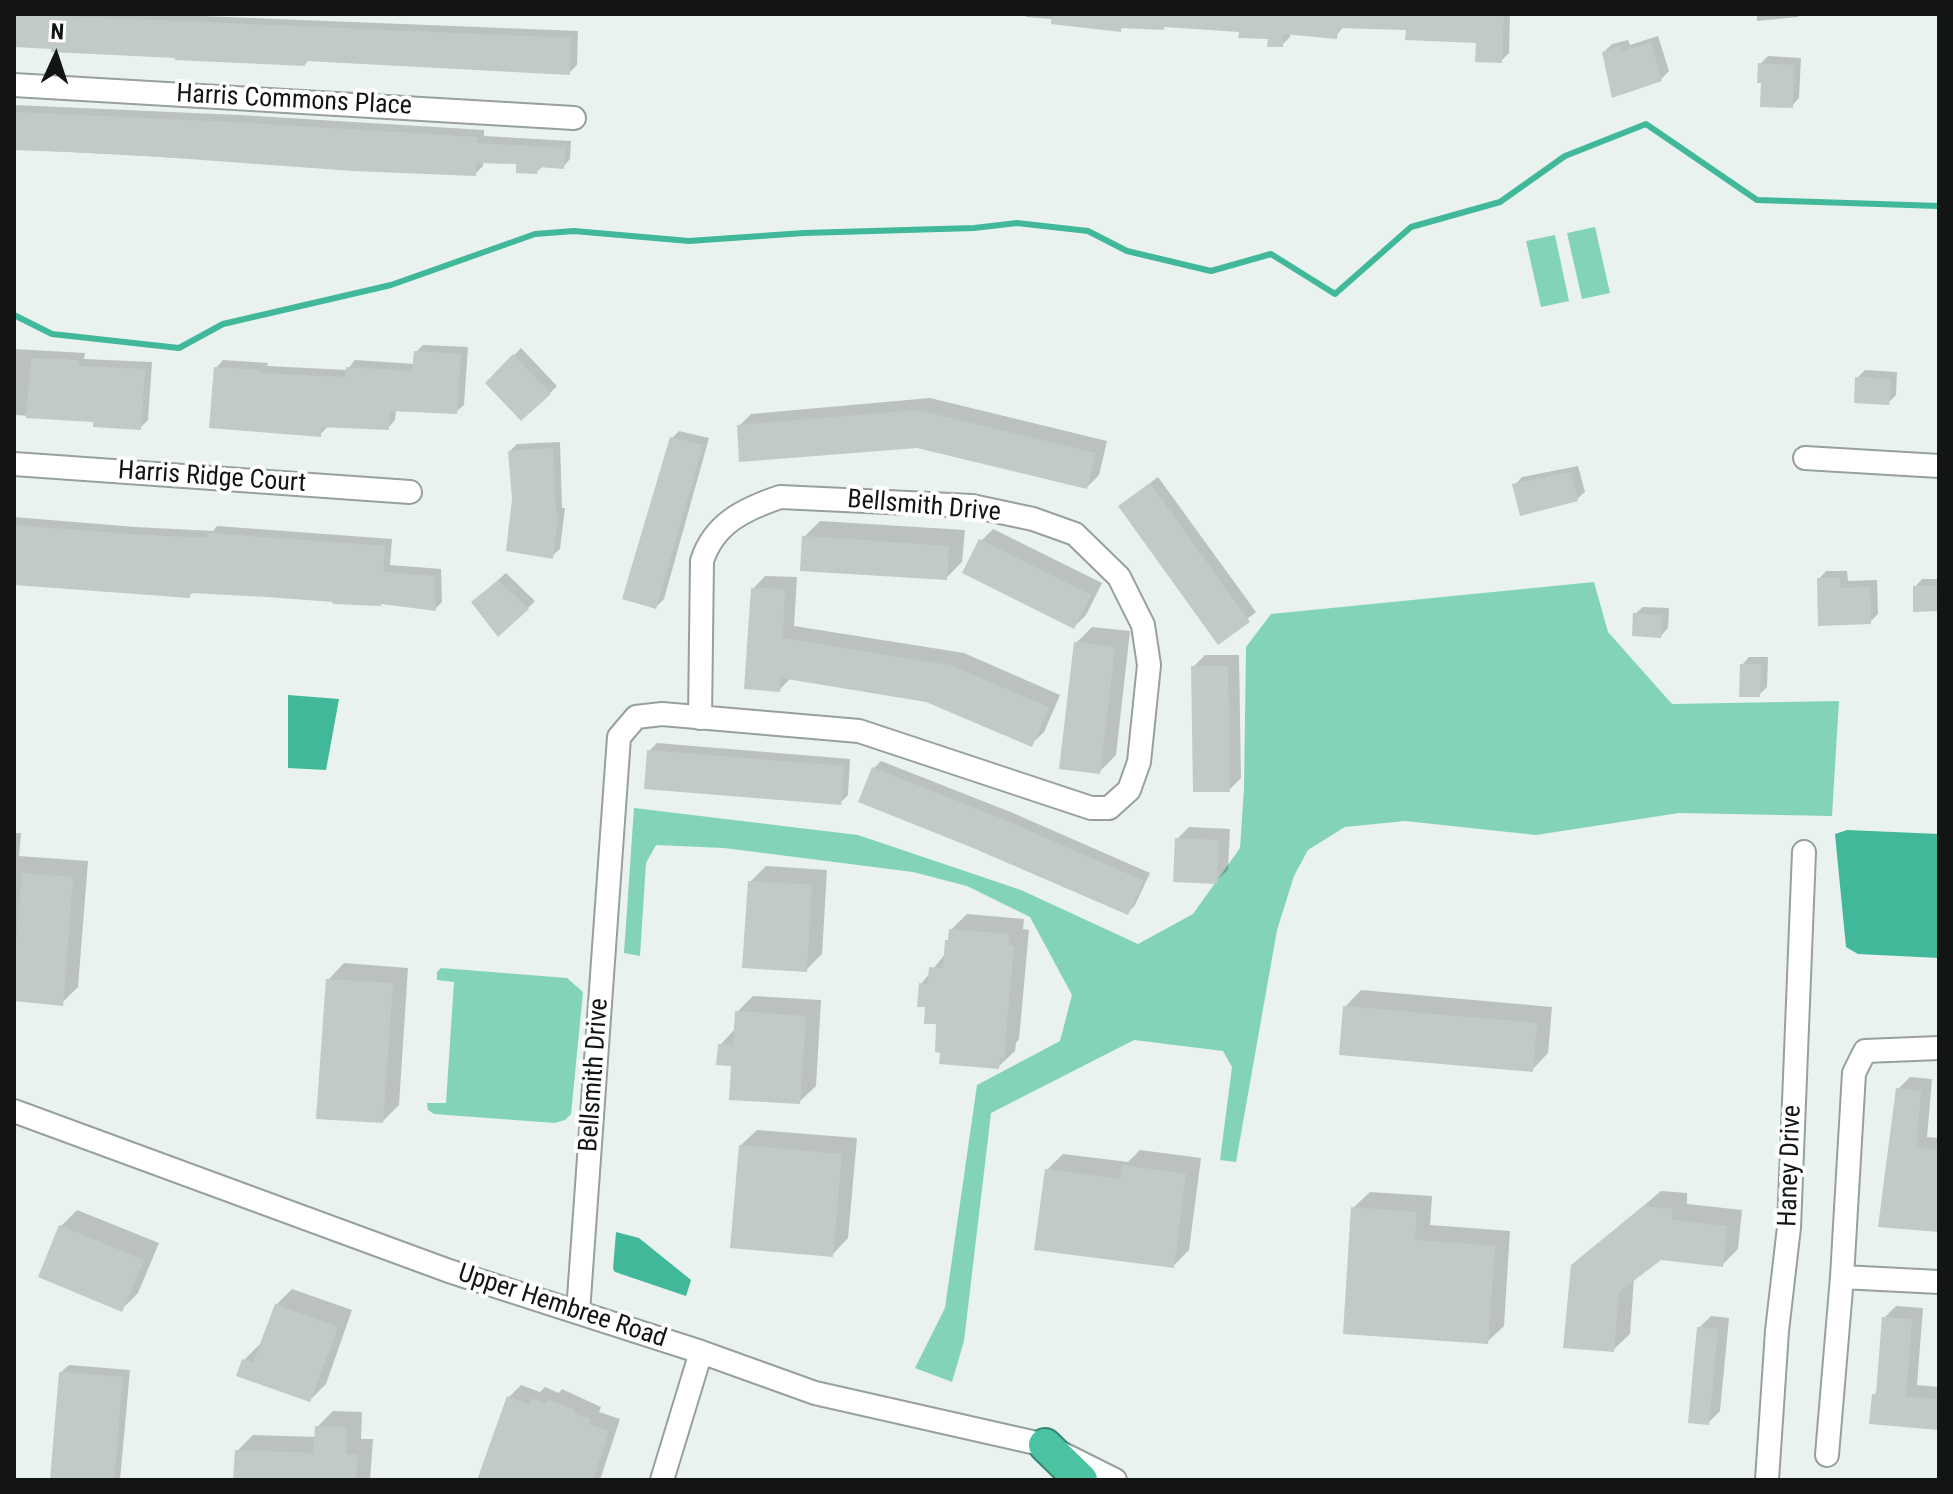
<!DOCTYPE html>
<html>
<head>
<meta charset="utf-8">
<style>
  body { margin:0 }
  #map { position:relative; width:1953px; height:1494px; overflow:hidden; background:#e9f2ef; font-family:"Roboto Condensed",sans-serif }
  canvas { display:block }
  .frame { position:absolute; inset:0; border:16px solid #121514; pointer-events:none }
  .north { position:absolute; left:16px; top:16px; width:80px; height:80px; -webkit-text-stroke:6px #fff; paint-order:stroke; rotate:3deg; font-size:22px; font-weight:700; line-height:32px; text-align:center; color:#121514 }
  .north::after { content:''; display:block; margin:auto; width:28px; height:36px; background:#121514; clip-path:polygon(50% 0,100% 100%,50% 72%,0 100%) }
</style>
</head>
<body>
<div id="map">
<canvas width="1953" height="1494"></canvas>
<div class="frame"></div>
<div class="north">N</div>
</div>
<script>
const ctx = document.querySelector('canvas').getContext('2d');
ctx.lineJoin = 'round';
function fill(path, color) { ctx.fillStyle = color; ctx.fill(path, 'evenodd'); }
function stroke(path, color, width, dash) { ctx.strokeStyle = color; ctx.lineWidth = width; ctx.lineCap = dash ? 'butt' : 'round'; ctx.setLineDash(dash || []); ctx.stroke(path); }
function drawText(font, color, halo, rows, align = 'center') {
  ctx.font = font + ' "Roboto Condensed",sans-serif'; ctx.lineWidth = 8; ctx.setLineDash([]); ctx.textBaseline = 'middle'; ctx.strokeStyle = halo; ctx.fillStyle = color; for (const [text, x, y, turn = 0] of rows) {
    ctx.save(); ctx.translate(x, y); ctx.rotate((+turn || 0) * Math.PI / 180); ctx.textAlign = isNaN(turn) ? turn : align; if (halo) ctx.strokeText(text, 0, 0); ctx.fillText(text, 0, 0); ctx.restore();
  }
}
fill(new Path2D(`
  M1595 227 1610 293 1582 299 1567 233Z
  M1555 235 1569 301 1541 307 1526 241Z
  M1594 582 1608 632 1672 704 1839 701 1832 816 1679 813 1536 835 1405 821 1345 827 1308 850 1294 876 1277 930 1236 1162 1220 1160 1232 1067 1223 1051 1134 1040 991 1113 964 1341 952 1382 915 1368 945 1308 977 1085 1060 1041 1072 995 1030 917 967 886 913 872 724 848 656 845 646 863 640 956 624 953 634 808 858 835 1021 890 1138 944 1193 914 1240 848 1244 788 1246 647 1271 614Z
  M441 968 567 978 583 992 571 1114 565 1120 555 1123 434 1114 428 1110 427 1103H446L454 982 437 980V972Z`), '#83d3bb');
fill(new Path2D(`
  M288 695 339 699 326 770 288 768Z
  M1847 830 1939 834V958L1858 954 1846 947 1835 834Z
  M616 1232 639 1238 691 1280 686 1296 615 1272 613 1269Z`), '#40b899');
fill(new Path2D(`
  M14 14H152L578 31 577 65 569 73 309 60 305 64 14 45Z
  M1026 14H1510L1509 53 1501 61 1478 41 1408 28 1344 26 1336 36 1290 32V37L1282 45 1270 37 1241 30 1166 25 1163 28 1125 26 1120 30 1078 21 1026 17Z
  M1757 14H1801L1798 17 1757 21Z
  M1658 36 1669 71 1661 79 1604 52 1612 44 1628 40 1630 45Z
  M1768 56 1801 58 1799 98 1792 106 1760 64Z
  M14 105 239 115 484 130V136L571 141 570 159 563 167 543 166 536 172 518 162 483 161V166L475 174 14 149Z
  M423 345 468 347 464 405 456 412 396 410 395 420 388 428 327 427 320 435 216 368 223 360 268 363 267 366 347 370 355 360 415 364 416 352Z
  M521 348 557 386 550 393 488 383Z
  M14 349 85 353 84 359 152 362 148 420 140 428 96 420 14 415Z
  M1865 370 1897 372 1896 395 1888 403 1857 378Z
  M930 398 1107 441 1099 475 1087 487 917 446 739 426 751 414Z
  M679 431 709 438 664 599 656 607 672 438Z
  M560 442 562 508H565L560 549 552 556 514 499 510 451 517 444Z
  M1578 466 1585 492 1577 499 1515 485 1522 477Z
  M1158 477 1256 612 1218 642 1120 506Z
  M14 517 135 527 213 531 217 526 392 539 390 565 441 569 442 602 435 609 382 602 193 592 189 596 14 583Z
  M820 521 965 530 962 562 946 578 804 537Z
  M993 529 1102 583 1086 615 1074 627 981 541Z
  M1826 571H1847L1848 581 1877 580 1878 614 1870 622 1819 579Z
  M506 573 535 601 528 608 481 595Z
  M765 576 797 577 794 626 964 653 1060 695 1044 732 1031 744 927 700 791 678 779 690 753 589Z
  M1922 579H1939V609L1915 610V587Z
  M1643 607 1669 608 1668 628 1661 636 1635 614Z
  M1092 627 1130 631 1116 755 1099 772 1076 643Z
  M1205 655H1239L1241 778 1229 790 1193 667Z
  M1749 657H1768L1767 687 1759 695 1742 665Z
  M657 743 850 759 848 795 840 803 649 751Z
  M881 761 1013 813 1150 873 1135 905 1128 913 874 768Z
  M1189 827 1230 829 1228 870 1216 881 1177 839Z
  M14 833H21L19 856 88 861 78 987 62 1003 14 999Z
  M766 866 827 870 822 954 806 970 750 882Z
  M967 914 1024 919 1023 929 1029 930 1019 1039 1016 1043 1015 1051 998 1067 938 1022 927 1005 921 984 946 953 951 930Z
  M344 963 408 968 399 1105 383 1121 328 980Z
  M1361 990 1552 1007 1548 1053 1532 1070 1345 1007Z
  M753 996 821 1000 816 1086 799 1102 733 1064 720 1045 736 1028 737 1012Z
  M1910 1077 1932 1079 1927 1137 1939 1138V1230L1898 1089Z
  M757 1130 857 1138 848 1238 832 1255 740 1146Z
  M1140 1150 1201 1158 1189 1250 1173 1266 1047 1170 1063 1154 1128 1162Z
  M1661 1191 1687 1193V1204L1742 1210 1738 1249 1722 1265 1661 1258 1634 1278 1630 1334 1613 1350 1573 1266Z
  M1370 1192 1432 1196 1430 1225 1510 1231 1504 1326 1487 1342 1353 1208Z
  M77 1210 159 1243 138 1293 122 1309 61 1226Z
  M292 1289 352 1310 326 1384 310 1400 244 1360 260 1344 276 1305Z
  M1896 1306 1923 1308 1917 1385 1939 1387V1428L1874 1395 1878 1390 1884 1318Z
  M1711 1316 1729 1318 1720 1411 1708 1423 1699 1328Z
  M69 1365 130 1370 120 1480H52L61 1372Z
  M521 1385 540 1392 545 1387 559 1393 562 1389 601 1407 599 1412 620 1419 600 1480H479L509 1397Z
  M333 1411 362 1412 361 1439H373L370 1480H235L237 1451 253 1435 316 1437 317 1427Z`), '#0003');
stroke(new Path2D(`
  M14 315 52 334 179 348 223 324 391 285 535 234 574 231 689 241 804 233 974 228 1017 223 1088 231 1127 251 1211 271 1271 254 1335 294 1411 227 1500 202 1565 156 1646 124 1757 200 1939 206`), '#40b899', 6);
fill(new Path2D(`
  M14 14 571 38 570 75 306 61 305 66 175 60V58L51 52V49L14 47Z
  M1052 14H1504L1502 63 1475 62 1476 43 1405 40 1406 30 1338 28 1337 39 1283 34V47H1267L1268 39 1238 38 1239 32 1164 27V30L1121 28V32L1051 24Z
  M1651 42 1662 81 1612 98 1602 52 1620 46 1622 51Z
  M1758 63 1794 65 1793 108 1760 107 1761 83H1757Z
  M14 112 231 122 478 137 477 143 565 148 564 169 538 167 537 174 516 173V164L476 163V176L353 171 120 154 14 150Z
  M414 351 461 354 457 414 390 411 389 430 321 427V437L209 428 214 367 261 370V373L345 377 346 367 412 371Z
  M513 354 551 394 521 421 485 383Z
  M31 358 78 360V366L145 369 141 430 93 427V422L26 418Z
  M1855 377 1891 379 1889 405 1854 403Z
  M917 410 1096 453 1087 489 917 448 739 462 737 425Z
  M670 437 703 445 656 609 622 599Z
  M553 448 556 515H558L553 559 506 551 512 499 508 451Z
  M1571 472 1578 501 1520 516 1512 484Z
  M1150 483 1250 622 1218 645 1118 506Z
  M14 525 127 534 207 538 208 533 385 546 383 572 434 576 436 611 381 604V606L332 604 333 602 267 597 190 593V598L14 585Z
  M802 536 949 546 947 580 800 571Z
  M979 539 1091 595 1074 629 962 573Z
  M1817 578H1840L1841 588 1870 587 1871 624 1818 626Z
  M498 580 529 609 498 637 471 602Z
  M1913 586H1938L1939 611 1913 612Z
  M751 588 785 589 783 638 950 665 1049 707 1032 747 926 702 781 678 780 692 744 689Z
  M1633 613 1662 615 1661 638 1632 636Z
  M1074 642 1115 647 1100 774 1059 769Z
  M1740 664H1761L1760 697H1739Z
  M1191 666H1228L1230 792H1193Z
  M647 750 844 766 841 805 644 789Z
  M872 767 1005 820 1144 881 1128 915 973 848 858 802Z
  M1175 838 1219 840 1217 884 1173 882Z
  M22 873 73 877 63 1006 14 1001V965Z
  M748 881 812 885 807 972 742 968Z
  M949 929 1009 934 1008 945H1014L1004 1058H1000L999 1069 939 1064 940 1053 935 1052 936 1024H924L925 1007H917L919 983 928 984 929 967 943 968 945 940H948Z
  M326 979 393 983 383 1123 316 1119Z
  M1343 1006 1537 1023 1533 1072 1339 1055Z
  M735 1011 806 1016 800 1104 729 1100 731 1066 716 1065 718 1044 733 1045Z
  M1896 1088 1921 1091 1916 1148 1939 1150V1232L1878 1227Z
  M739 1145 842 1154 833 1257 730 1248Z
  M1122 1165 1186 1174 1174 1268 1034 1250 1045 1169 1120 1179Z
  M1643 1206 1672 1209V1220L1727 1226 1723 1267 1661 1260 1619 1292 1614 1352 1563 1348 1571 1265Z
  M1351 1207 1417 1212 1415 1240 1495 1246 1488 1344 1343 1334Z
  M59 1225 144 1260 122 1312 38 1277Z
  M275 1304 338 1327 310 1402 236 1376 242 1359 253 1363Z
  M1882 1317 1912 1319 1906 1397 1939 1399V1430L1869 1424 1872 1394H1876Z
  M1697 1327 1718 1329 1709 1425 1688 1423Z
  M59 1372 123 1377 114 1480H50Z
  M507 1396 529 1404 531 1398 546 1404 548 1400 575 1410 573 1413 590 1419 589 1424 609 1431 593 1480H477Z
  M315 1426 346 1427V1454L357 1455 356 1480H233L235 1450 313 1453Z`), '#c1cac6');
const minor = new Path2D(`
  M14 85 574 118
  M1805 458 1939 466
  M14 464 410 492
  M14 1111 449 1271 701 1352 815 1393 1045 1445 1115 1480
  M1842 1277 1939 1282
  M578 1312 619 737 636 717 662 714 859 731 1091 808H1109L1129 790 1139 762 1149 665 1143 625 1119 577 1075 534 1033 519 972 506 780 497C745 509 714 523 702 561L700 718
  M1827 1455 1842 1277 1854 1073 1865 1051 1939 1048
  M662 1480 701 1352
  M1767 1480 1777 1331 1789 1227 1804 852`);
const highway = new Path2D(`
  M1045 1445 1081 1480`);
stroke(minor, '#97a09c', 26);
stroke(highway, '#378671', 36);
stroke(minor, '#fff', 22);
stroke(highway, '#4bc3a3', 32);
drawText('26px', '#121514', '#fff', [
  ["Harris Commons Place",294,101,3],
  ["Harris Ridge Court",212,478,4],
  ["Bellsmith Drive",924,507,5],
  ["Bellsmith Drive",595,1075,-86],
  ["Haney Drive",1791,1166,-88],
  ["Upper Hembree Road",562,1307,18]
]);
</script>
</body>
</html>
